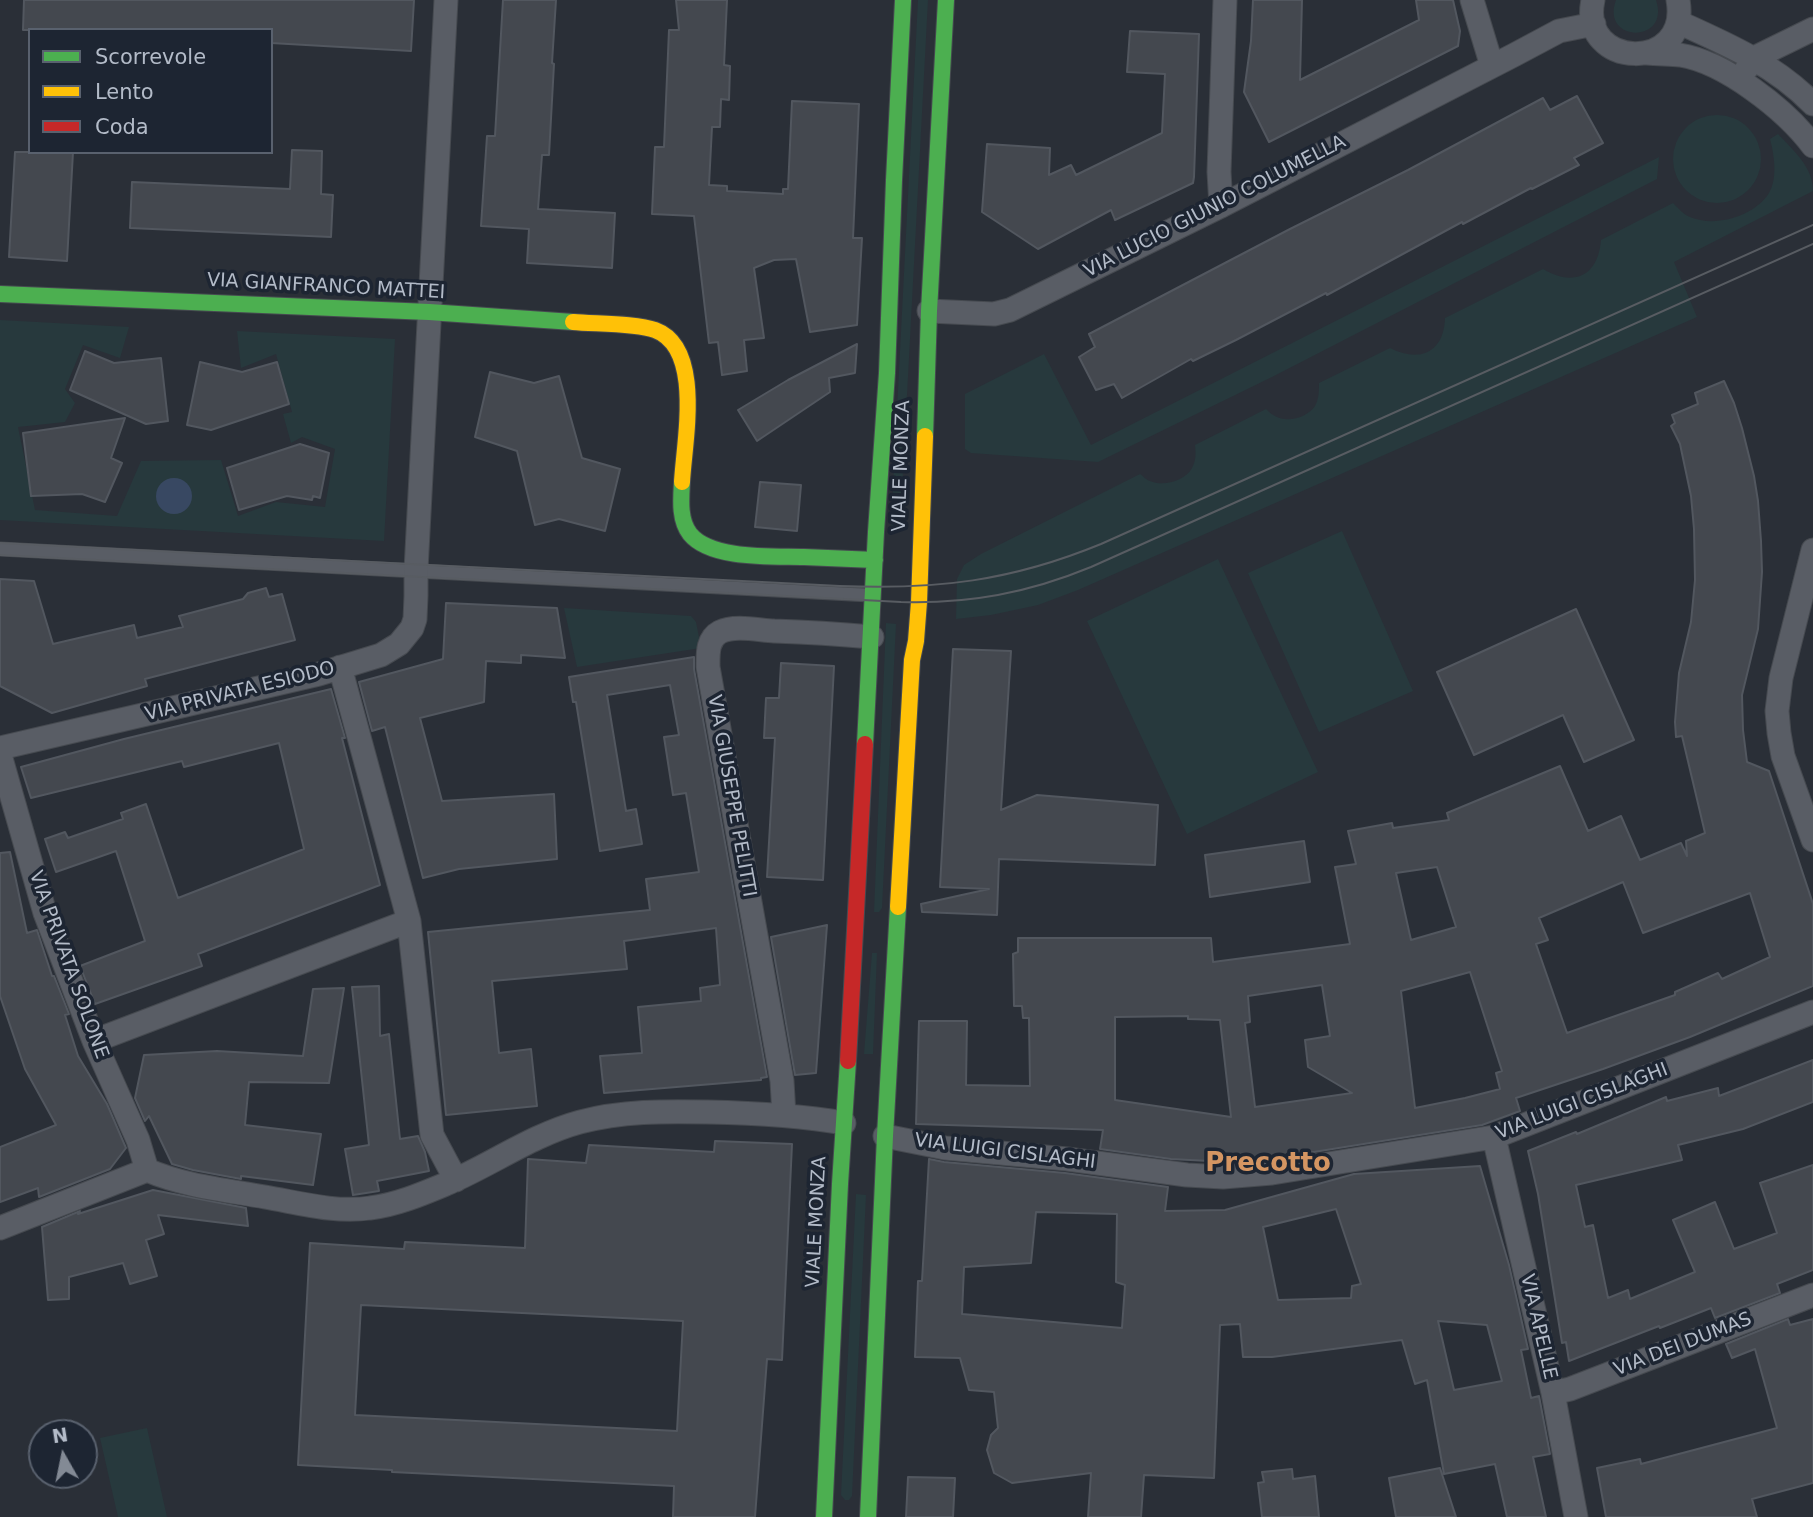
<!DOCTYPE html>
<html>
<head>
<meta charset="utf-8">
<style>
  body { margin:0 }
  #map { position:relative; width:1813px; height:1517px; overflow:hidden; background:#2a2f37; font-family:"DejaVu Sans",sans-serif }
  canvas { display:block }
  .legend { position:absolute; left:28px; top:28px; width:245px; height:126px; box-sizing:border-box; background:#1d2532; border:2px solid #59616e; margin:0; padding:9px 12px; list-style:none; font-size:21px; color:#b3bbc8 }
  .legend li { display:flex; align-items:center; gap:14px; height:35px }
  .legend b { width:35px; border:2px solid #59616e }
  .north { position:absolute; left:28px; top:1419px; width:70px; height:70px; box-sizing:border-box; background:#1d2532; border:2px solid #59616e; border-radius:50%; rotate:351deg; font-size:19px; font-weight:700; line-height:28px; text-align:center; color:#b3bbc8 }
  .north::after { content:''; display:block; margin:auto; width:24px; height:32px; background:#838a95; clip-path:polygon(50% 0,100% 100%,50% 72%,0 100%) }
</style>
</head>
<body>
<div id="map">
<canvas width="1813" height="1517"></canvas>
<ul class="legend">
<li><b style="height:9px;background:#4caf50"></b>Scorrevole</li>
<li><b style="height:9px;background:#ffc107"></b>Lento</li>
<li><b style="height:9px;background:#c62828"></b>Coda</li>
</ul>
<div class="north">N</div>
</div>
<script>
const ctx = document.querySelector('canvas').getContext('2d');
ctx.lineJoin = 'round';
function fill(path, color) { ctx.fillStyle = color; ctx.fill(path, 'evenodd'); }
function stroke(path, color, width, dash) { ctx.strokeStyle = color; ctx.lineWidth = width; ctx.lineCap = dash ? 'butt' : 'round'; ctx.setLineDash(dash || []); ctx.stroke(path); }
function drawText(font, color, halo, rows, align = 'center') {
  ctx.font = font + ' "DejaVu Sans",sans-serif'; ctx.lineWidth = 7; ctx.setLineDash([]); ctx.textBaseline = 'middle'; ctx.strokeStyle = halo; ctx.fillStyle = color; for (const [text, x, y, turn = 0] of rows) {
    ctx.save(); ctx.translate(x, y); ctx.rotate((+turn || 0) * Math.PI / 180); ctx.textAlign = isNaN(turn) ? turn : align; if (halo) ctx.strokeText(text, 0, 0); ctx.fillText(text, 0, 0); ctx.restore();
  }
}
fill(new Path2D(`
  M918 0H928L900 527H891Z
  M1616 0H1656C1671 44 1600 43 1616 0Z
  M1673 159a44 44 0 1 1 88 0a44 44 0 1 1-88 0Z
  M1778 134C1794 151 1813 167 1813 191L1674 262 1697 317 1078 590 1038 605 991 615 956 619 957 579 964 565 981 554 1140 474C1143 476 1146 480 1150 481 1163 487 1185 481 1192 468 1196 461 1196 453 1195 445L1266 409C1269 412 1271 414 1275 416 1287 423 1307 418 1315 406 1319 399 1319 391 1319 383L1390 348C1419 363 1444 353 1445 318L1543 269C1573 287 1598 277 1601 240L1673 203C1678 208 1684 215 1690 217 1715 228 1755 216 1769 193 1778 178 1774 154 1770 139Z
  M1659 157 1657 179 1272 377 1098 462 971 453 965 449V394L1044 354 1091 445Z
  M0 320 129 327 120 358 83 345 65 389 75 403 65 422 18 427 35 510 117 516 141 461 221 460 238 516 276 502 325 507 335 449 302 437 291 443 283 414 292 412 276 354 241 368 237 331 395 339 384 541 0 520Z
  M1342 531 1413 691 1319 732 1248 573Z
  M1218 559 1318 772 1187 834 1087 621Z
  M564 608 691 616 696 622 701 648 577 667Z
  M886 623 896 624 882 908 879 912H874Z
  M872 953H877L873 1054H864Z
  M856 1194 866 1195 852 1496 849 1500H845L841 1495Z
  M147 1428 167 1517H118L100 1438Z`), '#27393d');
fill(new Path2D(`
  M156 496a18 18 0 1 1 36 0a18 18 0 1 1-36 0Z`), '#384862');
const building = new Path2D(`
  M24 0H414L411 51 271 43V30H23Z
  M503 0H556L552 63 554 64 549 155H542L538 209 615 213 612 268 527 263 529 229 481 226 487 136H495Z
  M676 0H727L724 65 730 66 729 100 721 99 720 127H712L709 185 727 186V191L783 194V189H788L792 101 859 104 853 238H862L857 325 810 332 796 259 774 260 754 268 764 338 744 340 747 371 722 375 718 342 709 343 694 216 652 214 655 147H664L669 30H679Z
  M1253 0H1302L1300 80 1419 20 1416 0H1453L1460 31 1458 46 1269 142 1244 92 1251 41Z
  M1130 31 1199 34 1194 177 1193 183 1115 220 1111 210 1038 249 982 212 987 144 1050 148 1049 175 1071 165 1076 175 1162 133 1165 74 1127 72Z
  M1577 96 1603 143 1574 158 1579 165 1532 189 1531 188 1463 224 1462 222 1327 295 1326 293 1236 340 1193 361 1191 359 1122 398 1114 384 1096 390 1079 357 1095 347 1089 334 1290 229 1408 170 1543 98 1550 110Z
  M292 150 322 151 321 194 333 195 331 237 130 228 132 182 290 189Z
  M15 152H73L67 261 9 257Z
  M857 344 855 373 829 378 830 392 757 441 738 410 788 380Z
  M85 351 114 363 161 358 168 421 146 424 70 390Z
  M200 362 242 372 277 362 289 404 211 430 187 425Z
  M490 372 534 383 559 376 582 458 620 469 605 531 559 519 535 525 517 451 475 437Z
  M1724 381 1734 403 1742 428 1754 476 1758 501 1761 541 1762 572 1758 629 1742 695 1743 730 1747 762 1769 771 1813 904V986L1690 1037 1603 1069 1516 1098 1520 1111 1482 1125 1270 1159 1229 1162 1171 1159 1100 1149 1103 1130 916 1124 919 1021H967L966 1085 1030 1086 1029 1018H1023L1022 1006H1014L1013 954 1018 952V938H1211L1213 962 1350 944 1335 867 1356 864 1348 831 1392 823 1393 828 1449 820 1447 813 1560 766 1588 831 1621 816 1640 860 1681 843 1687 856 1686 841 1705 833 1682 736 1676 737 1675 722 1679 673 1691 622 1695 580 1694 529 1691 496 1680 444 1671 426 1675 423 1672 415 1698 404 1695 393ZM1437 867 1456 927 1411 940 1396 873ZM1623 882 1643 933 1750 893 1770 957 1722 979 1718 973 1675 992V995L1567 1033 1536 944 1548 940 1539 918ZM1470 972 1502 1071 1496 1073 1500 1089 1465 1098 1415 1108 1401 991ZM1322 985 1330 1036 1305 1040 1308 1067 1352 1093 1255 1107 1245 1023 1250 1022 1248 996ZM1188 1016V1019L1220 1020 1231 1117 1115 1100V1017Z
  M125 418 111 458 122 463 105 502 82 494 31 496 23 433Z
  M300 444 329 453 320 498 313 496 312 500 287 496 239 510 227 468Z
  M760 482 801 485 797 531 755 527Z
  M0 579 34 581 53 644 134 625 137 638 183 627 179 616 243 599 248 593 266 588 269 597 282 594 295 640 145 679 147 686 52 713 0 686Z
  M446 603 557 608 565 658 521 655V663L486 661 484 702 420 718 442 801 554 794 557 859 459 869 423 878 385 727 372 731 359 682 443 659Z
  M1576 609 1634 740 1584 762 1563 715 1474 755 1437 672Z
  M953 649 1011 651 1001 810 1037 795 1158 805 1155 865 999 859 997 915 922 912 921 904 989 889 940 887Z
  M694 657V669L767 1077 761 1078V1080L604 1093 600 1056 642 1053 638 1007 701 1001 700 988 720 985 716 928 624 941 627 969 492 981 499 1053 531 1049 537 1106 446 1115 428 932 650 910 646 879 699 872 686 793 673 795 664 737 679 735 670 685 607 695 626 811 636 809 642 844 600 851 576 702H573L569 677Z
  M781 663 834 666 823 880 767 877 775 738H764L766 698H779Z
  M331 689 345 738H342L380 885 198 954 202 966 95 1004 80 966 145 941 116 851 56 872 45 839 65 832 68 838 123 819 121 813 146 804 178 898 304 849 279 743 184 767 182 761 31 798 21 767 124 739Z
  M1304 841 1310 882 1210 897 1205 855Z
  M10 852 27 933 37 930 52 976H54L69 1014 65 1015 78 1056 107 1104 126 1148 110 1169 39 1197 38 1188 0 1202V1147L56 1125 25 1069 0 996V853Z
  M827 925 816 1073 795 1075 771 937Z
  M379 986 380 1036 389 1034 400 1139 418 1136 425 1152 429 1171 377 1181 379 1191 353 1195 345 1149 369 1145 352 987Z
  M344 988 329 1083 249 1082 245 1125 321 1134 313 1185 241 1176V1179L193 1170 172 1164 149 1116 145 1121 135 1098 144 1055 217 1051 303 1056 313 989Z
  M1813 1060V1102L1743 1129 1678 1145 1682 1160 1576 1185 1585 1227 1593 1225 1608 1298 1628 1290 1630 1299 1695 1272 1673 1220 1715 1202 1734 1249 1777 1233 1760 1183 1813 1165V1270L1777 1284 1780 1293 1715 1318 1711 1308 1660 1328 1659 1326 1569 1361 1566 1342 1562 1343 1538 1194 1528 1151 1576 1132 1577 1134 1666 1097 1667 1101 1718 1088 1719 1096Z
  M715 1141 792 1144 782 1360 767 1359 755 1517H673L674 1486 392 1472V1470L298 1465 310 1243 404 1249 405 1242 525 1248 528 1159 586 1163 589 1145 714 1152ZM361 1305 683 1321 677 1431 355 1415Z
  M929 1159 944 1162 1065 1173 1168 1187 1165 1211 1225 1210 1354 1174 1480 1166 1509 1265 1528 1349 1521 1350 1531 1398 1539 1396 1550 1454 1533 1457 1546 1517H1507L1495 1464 1444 1474 1427 1380 1415 1384 1402 1340 1272 1357H1243L1240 1324 1220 1325 1214 1478 1144 1475 1141 1517H1088L1091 1473 1012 1483 994 1473 987 1450 991 1435 998 1428 994 1392 969 1390 960 1358 915 1357 918 1281H922ZM1336 1209 1361 1284 1352 1286 1351 1298 1278 1300 1263 1227ZM1036 1212 1117 1214 1116 1282 1125 1285 1122 1328 962 1314 964 1267 1031 1263ZM1438 1321 1487 1325 1502 1381 1454 1390Z
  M153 1190 246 1208 248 1226 158 1215 164 1234 146 1240 157 1276 130 1284 123 1263 69 1277V1299L48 1300 42 1227 80 1211 78 1214Z
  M1788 1319 1790 1325 1813 1319V1483L1752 1499 1757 1517H1606L1597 1468 1640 1459 1641 1464 1777 1428 1755 1349 1732 1358 1726 1344Z
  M1440 1468 1456 1517H1396L1389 1478Z
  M1292 1469 1293 1479 1315 1476 1319 1517H1262L1258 1483 1264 1482 1262 1472Z
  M908 1477 955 1478 953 1517H906Z`);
fill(building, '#44484f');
stroke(building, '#52575f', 2);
const lane = new Path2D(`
  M0 549 870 595`);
const street = new Path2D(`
  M1472 0 1492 66
  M1593 0C1578 70 1691 73 1678 0
  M1678 22C1727 44 1775 65 1813 104
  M1647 53C1658 54 1670 54 1680 55 1725 62 1786 110 1813 146
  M1747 68 1754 58 1813 29
  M1221 206 1219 172 1225 0
  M929 311 994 314 1010 310 1221 206 1514 55 1559 31 1594 24
  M1813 550 1781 678 1777 711 1779 733 1783 756 1813 840
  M0 748 319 674 381 655 399 644 412 628 415 619 416 596V570L446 0
  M0 755 45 913 94 1041 138 1140 147 1170
  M409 921 432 1135 456 1180
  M94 1041 409 921 340 667
  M784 1115 782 1081 708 667C708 654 707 639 720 632 735 625 757 630 774 631 807 632 839 634 872 637
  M885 1136 945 1148 1067 1159 1187 1175 1223 1177 1272 1173 1494 1137 1813 1012
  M1494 1137 1553 1393 1576 1517
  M0 1228 147 1170C184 1186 226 1190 265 1197 300 1203 335 1213 370 1208 396 1205 422 1194 446 1184 491 1165 532 1135 580 1122 622 1111 664 1111 707 1112 753 1113 798 1115 844 1123
  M1553 1393 1570 1389 1813 1295`);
const fast = new Path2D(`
  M0 294 429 312 573 322
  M925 436 929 311 946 0
  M682 482C681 499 679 520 690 534 711 560 774 556 804 557 828 558 851 559 875 560
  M865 744 876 532 887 373 894 180 903 0
  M824 1517 840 1184 848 1061
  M868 1517 885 1136 898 907`);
const slow = new Path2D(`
  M573 322C595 324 636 323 655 330 704 348 684 442 682 482
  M898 907 912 660 916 641 919 602 925 436`);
const jam = new Path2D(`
  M848 1061 865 744`);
stroke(lane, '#464a50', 15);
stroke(street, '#464a50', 25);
stroke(fast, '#464a50', 18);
stroke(slow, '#464a50', 18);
stroke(jam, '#464a50', 18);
stroke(lane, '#595d65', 12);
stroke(street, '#595d65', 23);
stroke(fast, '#4caf50', 16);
stroke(slow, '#ffc107', 16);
stroke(jam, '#c62828', 16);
stroke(new Path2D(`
  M0 543 840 586C936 590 1011 581 1101 544L1813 225
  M0 555 901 602C969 604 1028 593 1091 567L1813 244`), '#585c62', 2);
drawText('19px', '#b3bbc8', '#1d2532', [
  ["VIA LUCIO GIUNIO COLUMELLA",1215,207,-27],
  ["VIA GIANFRANCO MATTEI",326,287,3],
  ["VIALE MONZA",902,466,-88],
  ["VIA PRIVATA ESIODO",240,692,-14],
  ["VIA GIUSEPPE PELITTI",731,796,80],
  ["VIA PRIVATA SOLONE",68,965,70],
  ["VIA LUIGI CISLAGHI",1582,1102,-21],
  ["VIA LUIGI CISLAGHI",1005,1152,7],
  ["VIALE MONZA",817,1222,-87],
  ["VIA APELLE",1538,1327,77],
  ["VIA DEI DUMAS",1683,1345,-21]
]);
drawText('bold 26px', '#d49562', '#1d2532', [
  ["Precotto",1268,1164]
]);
</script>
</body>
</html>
